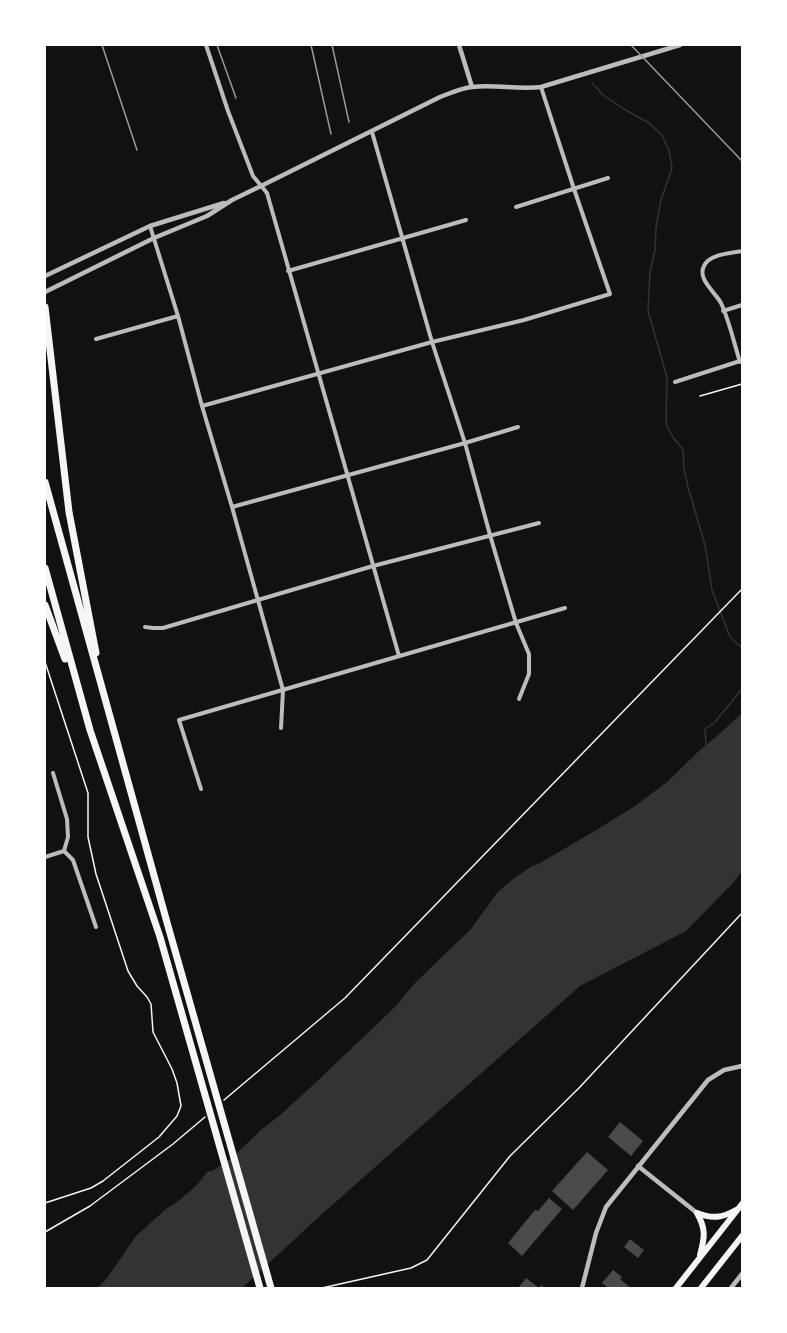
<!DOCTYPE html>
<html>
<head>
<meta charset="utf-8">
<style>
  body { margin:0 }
  #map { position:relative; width:787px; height:1333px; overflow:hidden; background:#111; font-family:"Asap Condensed",sans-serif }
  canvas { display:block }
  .frame { position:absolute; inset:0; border:46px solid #fff; pointer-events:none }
</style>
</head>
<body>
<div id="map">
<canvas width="787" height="1333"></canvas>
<div class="frame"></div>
</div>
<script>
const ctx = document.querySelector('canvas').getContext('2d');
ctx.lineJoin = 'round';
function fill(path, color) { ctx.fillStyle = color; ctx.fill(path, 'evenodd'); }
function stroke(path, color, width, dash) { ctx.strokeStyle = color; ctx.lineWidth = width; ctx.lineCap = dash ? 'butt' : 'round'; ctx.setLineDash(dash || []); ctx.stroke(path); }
fill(new Path2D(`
  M742 713V871L734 882 686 931 580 986 322 1214 242 1288H97L107 1278 136 1236 166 1209 177 1202 197 1185 207 1172 214 1170 234 1156 261 1130 279 1116 311 1087 396 1006 414 984 471 929 497 893 513 879 532 866 540 863 598 829 635 806 667 782 702 748 716 737Z`), '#333');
stroke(new Path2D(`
  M592 83 603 95 624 109 649 123 662 135 669 151 672 168 661 200 656 228 655 250 650 272 648 311 667 377 666 423 672 436 683 450 684 468 688 487 705 545 712 590 730 637 742 648
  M706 745 705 729 714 723 742 689`), '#333', 1.5);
fill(new Path2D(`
  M620 1122 643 1141 631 1156 608 1137Z
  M587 1152 608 1170 573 1210 552 1191Z
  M549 1198 562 1209 522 1256 508 1243 535 1210 538 1211Z
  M630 1239 644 1250 638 1258 624 1247Z
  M613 1270 622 1277 620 1279 631 1288H606L607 1287 602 1283Z
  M526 1278 539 1288 541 1285 546 1288H518Z`), '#4a4a4a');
stroke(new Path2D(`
  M700 396 742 384
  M45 662 88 793V837L96 874 128 971 137 986 147 997 151 1004 153 1032 172 1069 177 1083 181 1106 177 1116 159 1137 103 1181 91 1188 45 1203
  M224 1100 345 998 742 589
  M45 1232 90 1206 173 1144 205 1117
  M322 1288 411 1268 427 1260 510 1156 579 1088 742 913`), '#f5f5f5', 1.5);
stroke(new Path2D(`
  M206 45 228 111 253 176 267 193 399 656
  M372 132 432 342 465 443 490 535 516 623 529 654V674L519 699
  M516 207 608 178
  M150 226 178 316 202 406 232 507 283 690 281 728
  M288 271 466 220
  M723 311 742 305
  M96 339 178 316
  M740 362C734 343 729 320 721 303 715 292 697 279 704 266 709 254 731 253 742 251
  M675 382 740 361
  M202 406 432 342 524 320 610 294 574 189 541 87
  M232 507 465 443 518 427
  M145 627 153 628H163L373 566 539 523
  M53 773 67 819 68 837 64 851
  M201 789 179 720 565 608
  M64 851 73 860 96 927
  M45 857 64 851`), '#bcbcbc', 4);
stroke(new Path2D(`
  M459 45 472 87
  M45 276 150 226 224 203
  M45 292 154 238 207 216 232 200 261 186 440 97C451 93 461 88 472 87 495 84 518 90 541 87L680 45
  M638 1166 697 1213
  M582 1288 596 1233 606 1207 708 1080 724 1070 742 1066
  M731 1288 742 1274`), '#bcbcbc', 4.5);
stroke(new Path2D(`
  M697 1213C706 1229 705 1237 700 1255
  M697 1213C712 1219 722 1218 736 1210
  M676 1288 742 1204
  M701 1288 742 1236`), '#f5f5f5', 6);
stroke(new Path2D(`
  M45 307 69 512 96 653
  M45 482 168 926 271 1288
  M45 568 90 730 160 937 260 1288
  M45 605 65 659`), '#f5f5f5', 7);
stroke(new Path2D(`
  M102 45 137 150
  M217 45 236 98
  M311 45 331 134
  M332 45 349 122
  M631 45 742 161`), '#9a9a9a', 1.5);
</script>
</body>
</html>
